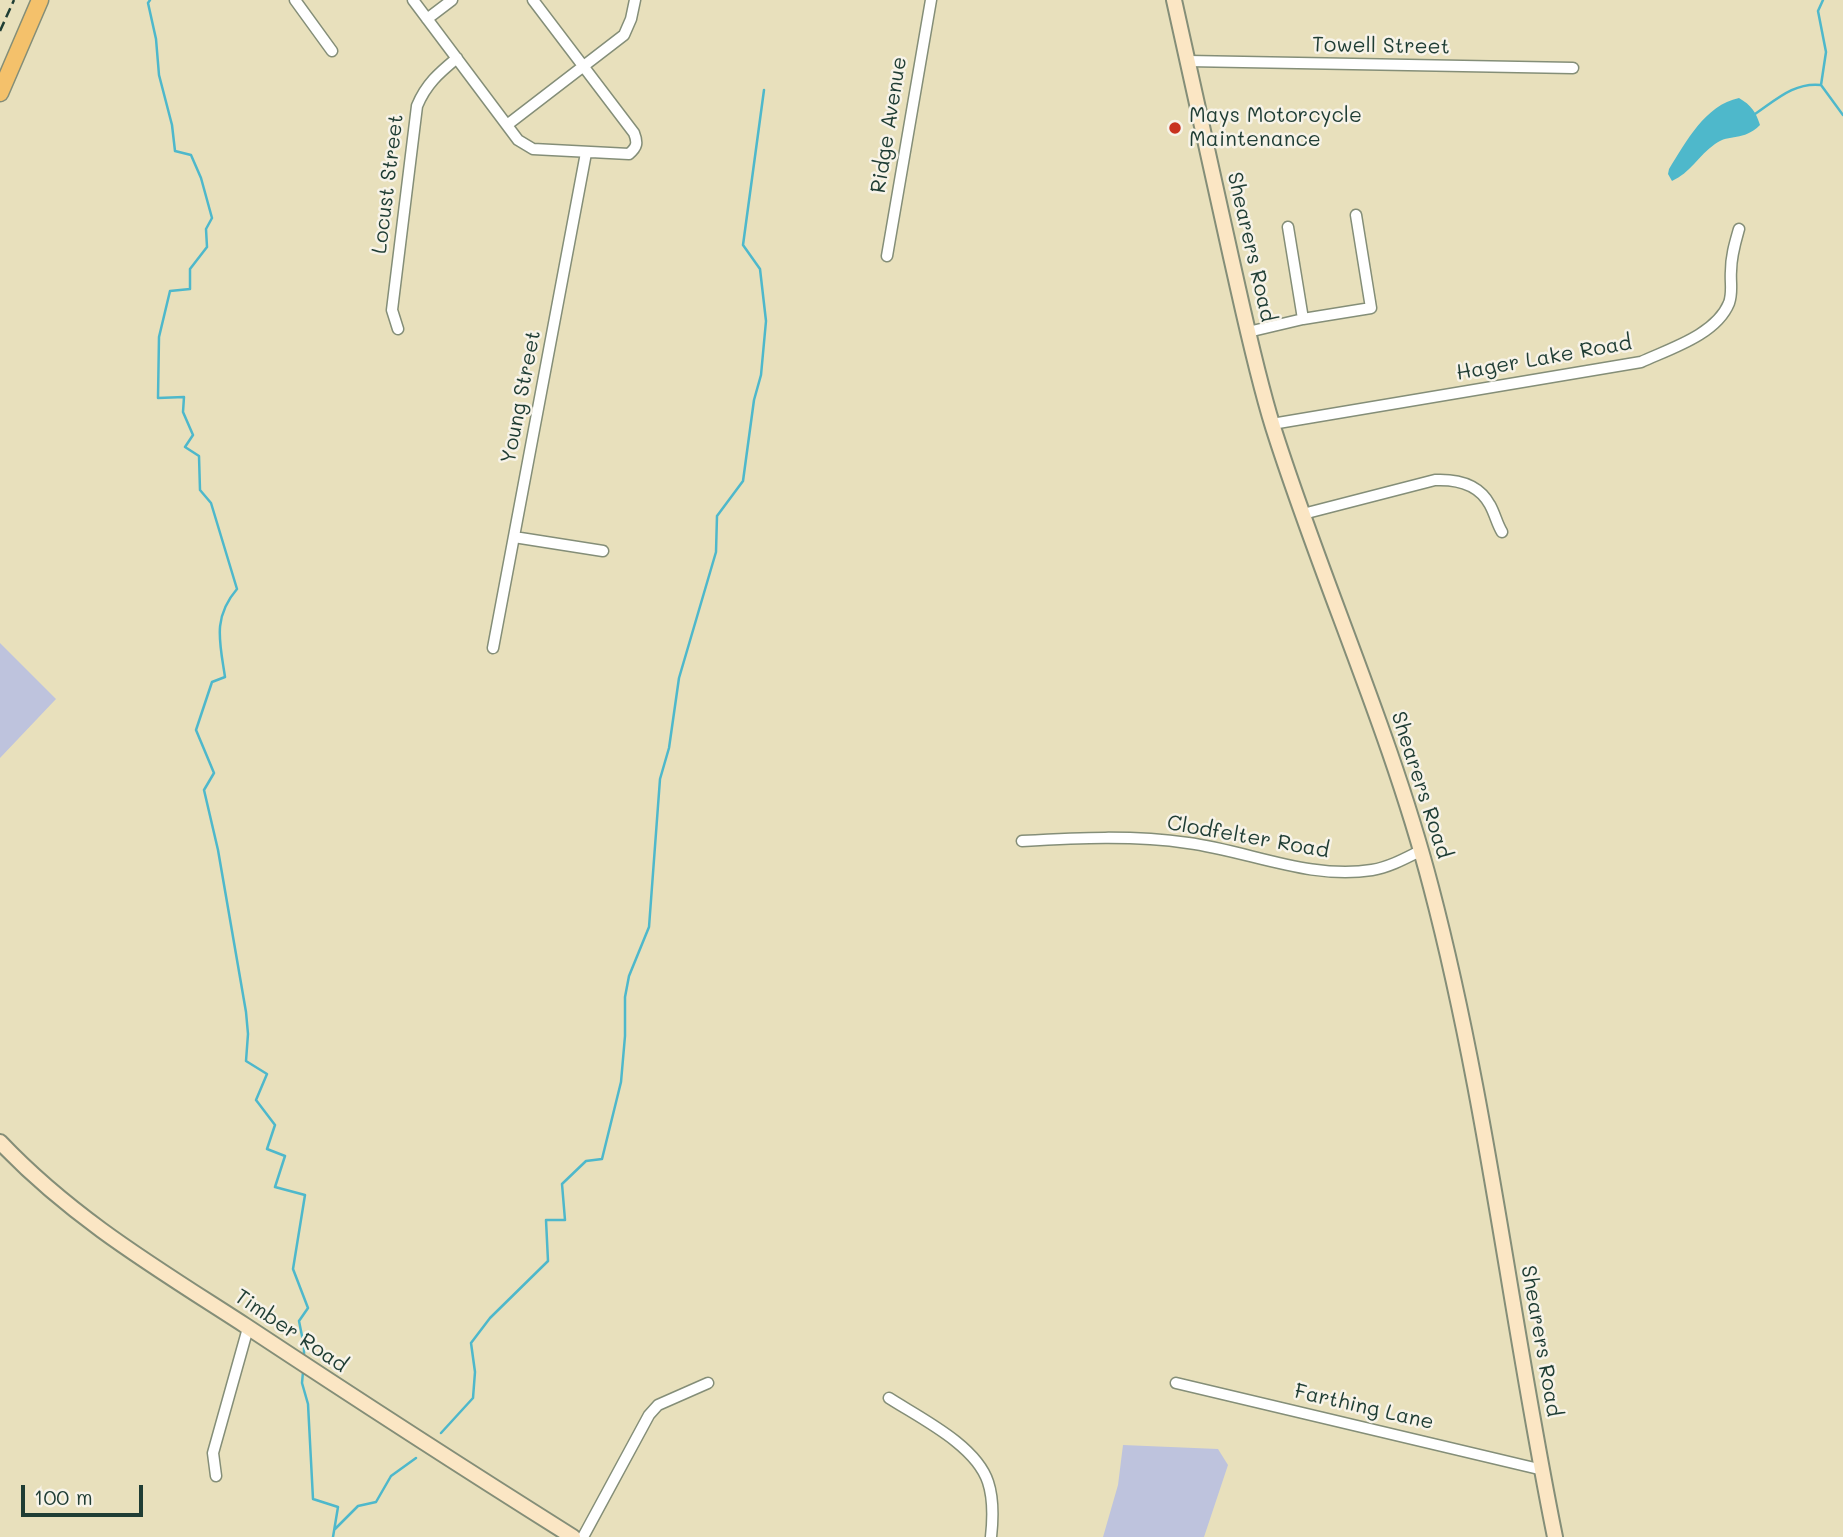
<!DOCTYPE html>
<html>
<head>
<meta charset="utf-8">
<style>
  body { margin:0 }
  #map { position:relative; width:1843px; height:1537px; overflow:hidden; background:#e8e0bc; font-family:Mali,sans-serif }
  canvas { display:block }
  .scale { position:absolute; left:21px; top:1485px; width:122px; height:32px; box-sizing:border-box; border:4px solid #1f3d34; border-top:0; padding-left:9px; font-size:21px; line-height:24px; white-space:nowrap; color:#1f3d34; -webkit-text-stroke:5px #f7f3e8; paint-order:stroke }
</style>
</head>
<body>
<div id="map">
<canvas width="1843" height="1537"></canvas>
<div class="scale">100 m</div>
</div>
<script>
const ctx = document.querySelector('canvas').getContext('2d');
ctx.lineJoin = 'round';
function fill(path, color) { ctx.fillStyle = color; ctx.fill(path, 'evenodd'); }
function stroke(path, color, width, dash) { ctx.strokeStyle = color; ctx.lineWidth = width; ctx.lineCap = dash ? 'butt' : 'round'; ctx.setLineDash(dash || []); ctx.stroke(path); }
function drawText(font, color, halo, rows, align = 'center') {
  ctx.font = font + ' Mali,sans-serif'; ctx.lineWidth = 5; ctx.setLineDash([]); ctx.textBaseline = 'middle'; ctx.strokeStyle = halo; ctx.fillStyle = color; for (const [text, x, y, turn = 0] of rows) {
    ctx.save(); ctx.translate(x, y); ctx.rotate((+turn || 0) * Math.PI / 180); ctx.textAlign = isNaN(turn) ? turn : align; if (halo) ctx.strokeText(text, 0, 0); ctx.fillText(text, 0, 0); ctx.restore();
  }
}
fill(new Path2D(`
  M0 643 56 699 0 758Z
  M1123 1445 1218 1449 1228 1465 1204 1537H1103L1118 1485Z`), '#bec3dd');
fill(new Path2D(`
  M1739 98C1751 105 1756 112 1760 125 1743 142 1730 133 1715 144 1699 155 1690 173 1672 181L1668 174 1669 169C1686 142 1705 105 1739 98Z`), '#4eb8cb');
stroke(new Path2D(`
  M150 0 148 3 156 39 159 75 172 125 175 151 191 155 201 178 212 218 206 229 207 247 190 269V289L170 291 159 337 158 398 184 397 183 412 193 435 185 447 199 456 200 490 211 503 237 589C212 618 220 643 225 677L212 682 196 730 214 773 204 790 218 850 246 1012 248 1034 246 1061 267 1074 256 1100 275 1125 267 1149 285 1156 275 1187 305 1195 293 1269 308 1308 299 1321 304 1346V1356
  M1821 85 1826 52 1818 11 1823 0
  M1755 114C1776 100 1794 82 1821 85L1843 115
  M303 1372 302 1383 308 1404 313 1499 338 1507 333 1537
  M441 1433 473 1398 475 1372 471 1343 490 1318 548 1261 546 1220H565L562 1184 586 1161 602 1159 621 1082 625 1036V997L629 976 649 927 660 779 669 748 679 678 716 552 717 516 743 481 754 400 761 375 766 321 760 269 743 245 764 90
  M335 1529 358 1506 376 1502 391 1476 416 1458`), '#4eb8cb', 2.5);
const street = new Path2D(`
  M295 0 332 51
  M413 0 518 140 533 149 629 154C637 147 638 143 634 133L533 0
  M427 19 452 0
  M1188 61 1573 68
  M507 125 624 35 631 19 635 0
  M1288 227 1303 319
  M887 256 931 0
  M398 329 392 310 417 106C426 84 439 73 457 58
  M1248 332 1303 319 1371 308 1356 215
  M1272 424 1641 362C1669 349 1716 335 1729 303 1733 292 1730 282 1731 271 1731 256 1735 243 1739 229
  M1303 514 1435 480C1457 479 1479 484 1490 505 1495 514 1497 524 1502 532
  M514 537 603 551
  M493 648 586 153
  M1022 841C1077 838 1133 835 1188 843 1249 851 1310 880 1372 870 1390 867 1406 858 1422 850
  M1176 1383 1543 1470
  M889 1398C920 1418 976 1445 988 1482 994 1500 993 1519 991 1537
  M216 1476 213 1453 248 1328
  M583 1537 649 1415 658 1405 708 1383`);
const secondary = new Path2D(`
  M1174 0C1193 86 1212 171 1231 257 1244 314 1256 372 1273 427 1322 582 1390 730 1431 887 1487 1100 1511 1321 1555 1537
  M0 1142C73 1219 158 1269 246 1326 355 1398 463 1468 573 1537`);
const primary = new Path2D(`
  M0 93 40 0`);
stroke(street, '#848e78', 13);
stroke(secondary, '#848e78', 18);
stroke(primary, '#848e78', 19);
stroke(street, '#fff', 10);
stroke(secondary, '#fbe6c4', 14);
stroke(primary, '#f4c16b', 16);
stroke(new Path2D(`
  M0 31 14 0`), '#1f3d34', 2.5, [10, 5]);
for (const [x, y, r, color] of [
  [1175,128,7,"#c8321e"]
]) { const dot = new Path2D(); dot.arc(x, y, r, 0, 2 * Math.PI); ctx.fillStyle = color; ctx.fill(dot); stroke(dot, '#f7f3e8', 2.5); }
drawText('21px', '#1f3d34', '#f7f3e8', [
  ["Towell Street",1381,46,1],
  ["Ridge Avenue",889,125,-81],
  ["Locust Street",388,184,-83],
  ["Shearers Road",1251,247,77],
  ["Hager Lake Road",1544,358,-10],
  ["Young Street",521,397,-79],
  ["Shearers Road",1421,785,72],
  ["Clodfelter Road",1248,837,10],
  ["Timber Road",291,1331,34],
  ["Shearers Road",1541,1341,80],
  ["Farthing Lane",1364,1407,13]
]);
drawText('21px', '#1f3d34', '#f7f3e8', [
  ["Mays Motorcycle",1189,116],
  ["Maintenance",1189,140]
], 'left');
</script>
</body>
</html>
